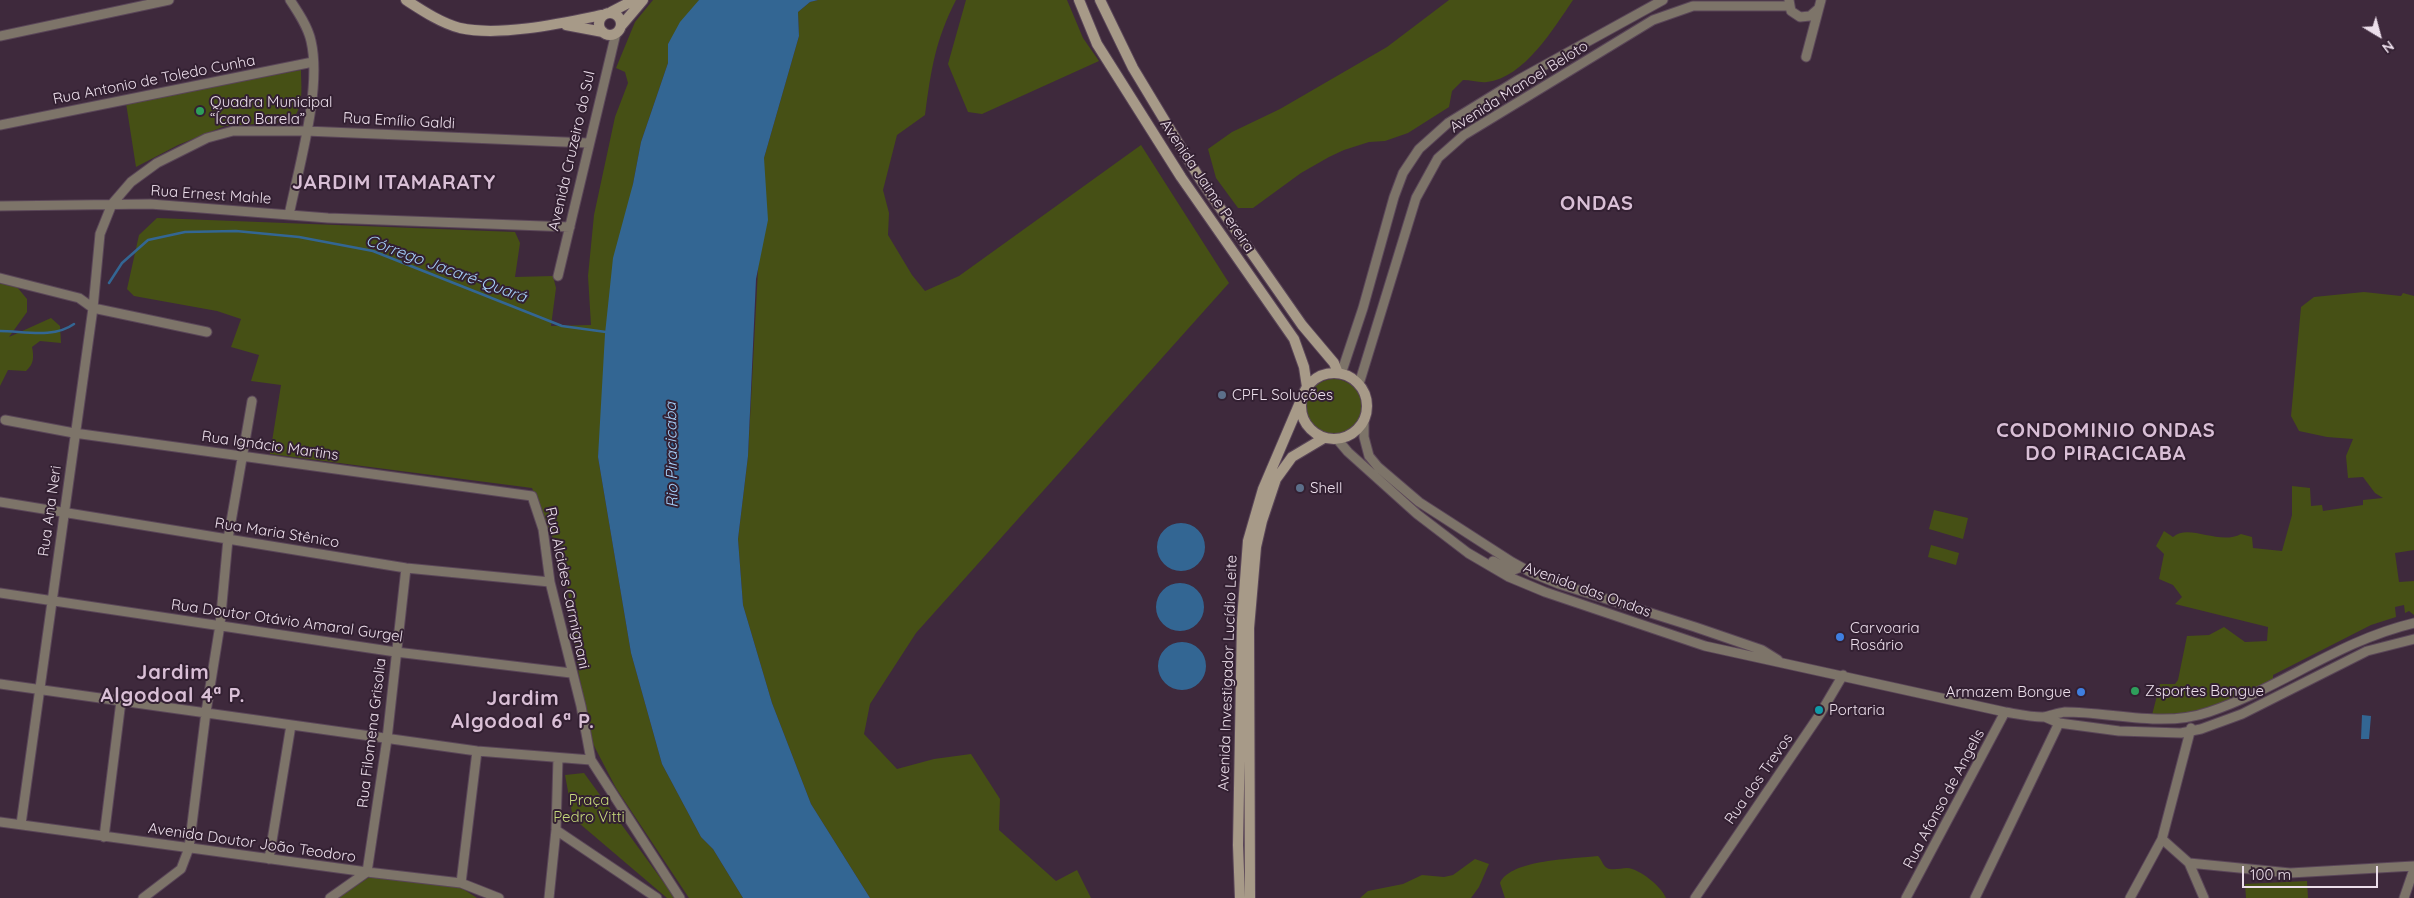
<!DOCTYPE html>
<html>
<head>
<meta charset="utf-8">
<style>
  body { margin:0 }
  #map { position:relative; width:2414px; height:898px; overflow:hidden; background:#3e293c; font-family:Quicksand,sans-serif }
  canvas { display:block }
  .north { position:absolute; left:2354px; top:10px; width:50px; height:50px; -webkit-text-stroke:4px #332032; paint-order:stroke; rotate:143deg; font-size:14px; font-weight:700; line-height:20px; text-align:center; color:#ecdeeb }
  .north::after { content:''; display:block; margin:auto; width:18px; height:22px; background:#ecdeeb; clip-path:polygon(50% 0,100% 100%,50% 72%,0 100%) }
  .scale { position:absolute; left:2242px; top:866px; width:136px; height:22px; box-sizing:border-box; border:2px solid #ecdeeb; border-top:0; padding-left:6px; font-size:15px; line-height:18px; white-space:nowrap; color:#ecdeeb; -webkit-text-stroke:4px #332032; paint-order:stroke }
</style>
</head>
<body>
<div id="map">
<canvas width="2414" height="898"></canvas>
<div class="north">N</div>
<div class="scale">100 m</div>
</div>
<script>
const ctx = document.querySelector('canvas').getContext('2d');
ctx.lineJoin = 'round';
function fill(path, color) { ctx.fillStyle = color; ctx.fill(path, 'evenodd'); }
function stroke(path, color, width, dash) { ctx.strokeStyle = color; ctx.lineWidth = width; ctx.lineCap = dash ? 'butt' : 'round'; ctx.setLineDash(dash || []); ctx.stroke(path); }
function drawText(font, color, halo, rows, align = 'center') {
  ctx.font = font + ' Quicksand,sans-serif'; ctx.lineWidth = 4; ctx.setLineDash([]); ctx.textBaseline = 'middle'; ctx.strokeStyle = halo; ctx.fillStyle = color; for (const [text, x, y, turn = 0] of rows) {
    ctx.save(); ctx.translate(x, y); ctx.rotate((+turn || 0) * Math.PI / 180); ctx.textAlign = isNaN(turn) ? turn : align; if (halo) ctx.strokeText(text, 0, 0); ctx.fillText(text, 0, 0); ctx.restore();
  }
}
fill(new Path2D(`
  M653 0H699L668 44V63L641 142 633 184 598 457 631 653 662 764 701 837 713 849 743 898H689L616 788 591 740 578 669 565 568 532 488 270 454 281 385 251 381 259 355 231 347 241 319 217 311 134 296 127 289 139 235 157 218 515 232 520 243 515 277 553 276 556 288 551 326 591 325 588 276 594 215 615 117 628 83 625 72 616 68 635 22Z
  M818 0H956C935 41 931 70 925 115L897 135 883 190 889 213 888 235 912 275 925 291 959 276 1141 145 1229 283 916 633 870 704 864 734 897 769 934 759 971 754 1000 799 999 830 1056 881 1077 870 1091 898H870L811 804 772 703 743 605 738 539 748 456 764 158 799 36 798 12 810 2Z
  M966 0H1067L1083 38 1099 61 982 114 968 112 948 64Z
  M1449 0H1573C1554 28 1524 78 1487 82 1479 83 1471 80 1463 80L1452 91 1449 107 1408 133 1385 141 1369 142 1344 150 1329 157 1301 173 1253 208H1238L1216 178 1208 149 1232 132 1280 109 1387 47Z
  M301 70C301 88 305 110 289 122L225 126 178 145 136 167 126 103Z
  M0 283 17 287 27 299V312L9 337 51 318 60 326 61 343 40 341 32 347C34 357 34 364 26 371L8 370 0 386Z
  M2364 292 2401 296 2403 293 2414 296V550L2395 553 2399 582 2414 581V615L2409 611 2405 613 2404 605 2395 607 2396 617 2371 625 2273 675V680C2228 701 2203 715 2152 715L2160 684H2175L2178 680 2187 636 2209 635 2224 627 2245 642 2267 641 2268 627 2175 604 2182 597 2173 585 2159 579 2164 554 2156 546 2164 531 2173 537C2189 523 2219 546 2241 534L2252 537 2253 548 2282 551 2292 515V486L2310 488 2311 506 2322 505 2323 511 2363 505V500L2383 498 2375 493 2363 477 2348 478 2346 456 2353 439 2327 437 2299 431 2291 416 2301 307 2314 297Z
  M1306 407a28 28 0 1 1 56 0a28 28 0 1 1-56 0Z
  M1934 510 1968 518 1963 539 1929 529Z
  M1931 545 1959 553 1956 565 1928 557Z
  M584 773 675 898H667L573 818 565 775Z
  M1598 856C1602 860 1603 866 1607 868 1613 871 1621 868 1627 868 1640 869 1661 886 1666 898H1505L1500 883C1511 859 1574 859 1598 856Z
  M1475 859 1489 864 1479 887 1471 898H1360L1368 891 1403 884 1422 875 1444 877 1453 875Z
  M371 876 460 887 477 898H338Z
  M2307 881 2308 898H2246L2245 884Z`), '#465015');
fill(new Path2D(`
  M699 0H818L810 2 798 12 799 36 764 158 768 220 756 279 748 456 738 539 743 605 772 703 811 804 870 898H743L713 849 701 837 662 764 631 653 598 457 605 334 613 258 633 184 641 142 668 63V44L680 22Z
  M1157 547a24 24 0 1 1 48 0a24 24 0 1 1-48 0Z
  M1156 607a24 24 0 1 1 48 0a24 24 0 1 1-48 0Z
  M1158 666a24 24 0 1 1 48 0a24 24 0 1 1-48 0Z
  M2362 715 2371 716 2369 739H2361Z`), '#336693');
stroke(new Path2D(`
  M109 283 122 263 148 240 185 232 236 231 299 237 373 251 562 326 606 332
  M0 331C23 331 53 339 74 324`), '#336693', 2.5);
const street = new Path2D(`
  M1789 0 1791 11 1800 17 1810 16 1819 8
  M0 36 169 0
  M1806 57 1821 0
  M0 125 313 62
  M0 206 150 204 328 218 570 227
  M289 215C299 166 322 88 311 41 308 27 298 12 290 0
  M558 276 616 33
  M0 278 79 298 93 308 207 332
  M1341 374 1363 308 1394 197 1403 173 1419 149 1448 123 1518 80 1663 0
  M1359 384 1416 198 1438 158 1464 135 1653 20 1693 6H1789
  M5 420 74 433 532 496 543 529 550 582 581 706 591 760 680 898
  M1364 420V437L1369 456 1378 467 1419 502 1512 562 1532 573 1559 584 1695 627 1762 650 1778 660
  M1337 439 1348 452 1417 514 1468 553 1509 577 1545 592 1705 646 2005 712C2017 714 2030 717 2043 717 2050 716 2057 713 2065 712 2112 712 2163 728 2209 712 2281 688 2338 641 2414 623
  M0 502 406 568 550 582
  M1493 561 1511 571 1521 567
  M0 593 396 652 571 673
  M0 684 477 751 591 760
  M2045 717 2059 723 2119 731 2181 733 2201 729 2242 714 2367 651 2414 639
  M0 822 367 872 461 883 499 898
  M21 824 93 308 100 234 112 204 131 182 157 163 207 138 233 131H306L588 143
  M556 830 657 898
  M104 837 121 701
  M2162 839 2189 863 2204 898
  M269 859 291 725
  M2189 863 2290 873 2414 866
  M367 872 387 739 406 568
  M461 883 477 751
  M143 898 181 869 189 848 206 712 220 625 228 539 252 401
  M330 898 367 872
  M549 898 556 830 558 758
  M1695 898 1820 714 1843 675
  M1906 898 2005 712
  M1975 898 2059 723
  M2130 898 2162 839 2191 728
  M2404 898 2414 869`);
const secondary = new Path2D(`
  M406 0C423 11 441 23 460 28 500 37 563 23 602 15
  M1079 0 1097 44 1181 177 1294 339 1304 367 1307 387
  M1100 0 1133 68 1200 179 1302 325 1334 363 1338 373
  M611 12 634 0
  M599 24a11 11 0 1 1 22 0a11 11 0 1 1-22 0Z
  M566 25 603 32
  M621 26 643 0
  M1301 406a33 33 0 1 1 66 0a33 33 0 1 1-66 0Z
  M1240 898 1238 845 1242 620 1248 541 1263 489 1301 400
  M1250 898 1249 628 1256 547 1262 521 1276 479 1292 457 1324 438`);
stroke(street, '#5a4658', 11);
stroke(secondary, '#5a4658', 12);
stroke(street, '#7d7469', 9);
stroke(secondary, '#a79a88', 10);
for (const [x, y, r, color] of [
  [200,111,5,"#2e9e5b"],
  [1222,395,5,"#5c6f8a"],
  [1300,488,5,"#5c6f8a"],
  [1840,637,5,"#3f7fe0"],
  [2135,691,5,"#2e9e5b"],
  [2081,692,5,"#3f7fe0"],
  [1819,710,5,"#0f9aa8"]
]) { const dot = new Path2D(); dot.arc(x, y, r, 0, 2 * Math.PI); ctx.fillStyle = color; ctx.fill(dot); stroke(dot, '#332032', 2); }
drawText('15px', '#ecdeeb', '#332032', [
  ["Rua Antonio de Toledo Cunha",154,80,-11],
  ["Avenida Manoel Beloto",1519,87,-32],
  ["Rua Emílio Galdi",399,121,3],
  ["Avenida Cruzeiro do Sul",572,151,-77],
  ["Avenida Jaime Pereira",1207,186,56],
  ["Rua Ernest Mahle",211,195,4],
  ["Rua Ignácio Martins",270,446,8],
  ["Rua Ana Neri",50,511,-82],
  ["Rua Maria Stênico",277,533,9],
  ["Rua Alcides Carmignani",567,588,78],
  ["Avenida das Ondas",1587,590,20],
  ["Rua Doutor Otávio Amaral Gurgel",287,621,8],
  ["Avenida Investigador Lucídio Leite",1228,673,-88],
  ["Rua Filomena Grisolia",372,733,-83],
  ["Rua dos Trevos",1759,779,-55],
  ["Rua Afonso de Angelis",1944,799,-62],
  ["Avenida Doutor João Teodoro",252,843,8]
]);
drawText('15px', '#ecdeeb', '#332032', [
  ["Quadra Municipal",210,102],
  ["“Ícaro Barela”",210,119],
  ["CPFL Soluções",1232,395],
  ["Shell",1310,488],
  ["Carvoaria",1850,628],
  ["Rosário",1850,645],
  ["Zsportes Bongue",2145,691],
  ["Armazem Bongue",2071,692,"right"],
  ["Portaria",1829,710]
], 'left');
drawText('15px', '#c6d97b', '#332032', [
  ["Praça",589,800],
  ["Pedro Vitti",589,817]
]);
drawText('italic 16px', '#a6d0f9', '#332032', [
  ["Córrego Jacaré-Quará",446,269,20],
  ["Rio Piracicaba",672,455,-91]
]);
ctx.letterSpacing = '1px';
drawText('bold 20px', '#d9bfd6', '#332032', [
  ["JARDIM ITAMARATY",394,183],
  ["ONDAS",1597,204],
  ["CONDOMINIO ONDAS",2106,431],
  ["DO PIRACICABA",2106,454],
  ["Jardim",173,673],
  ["Algodoal 4ª P.",173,696],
  ["Jardim",523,699],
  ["Algodoal 6ª P.",523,722]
]);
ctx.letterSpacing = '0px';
</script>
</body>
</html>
